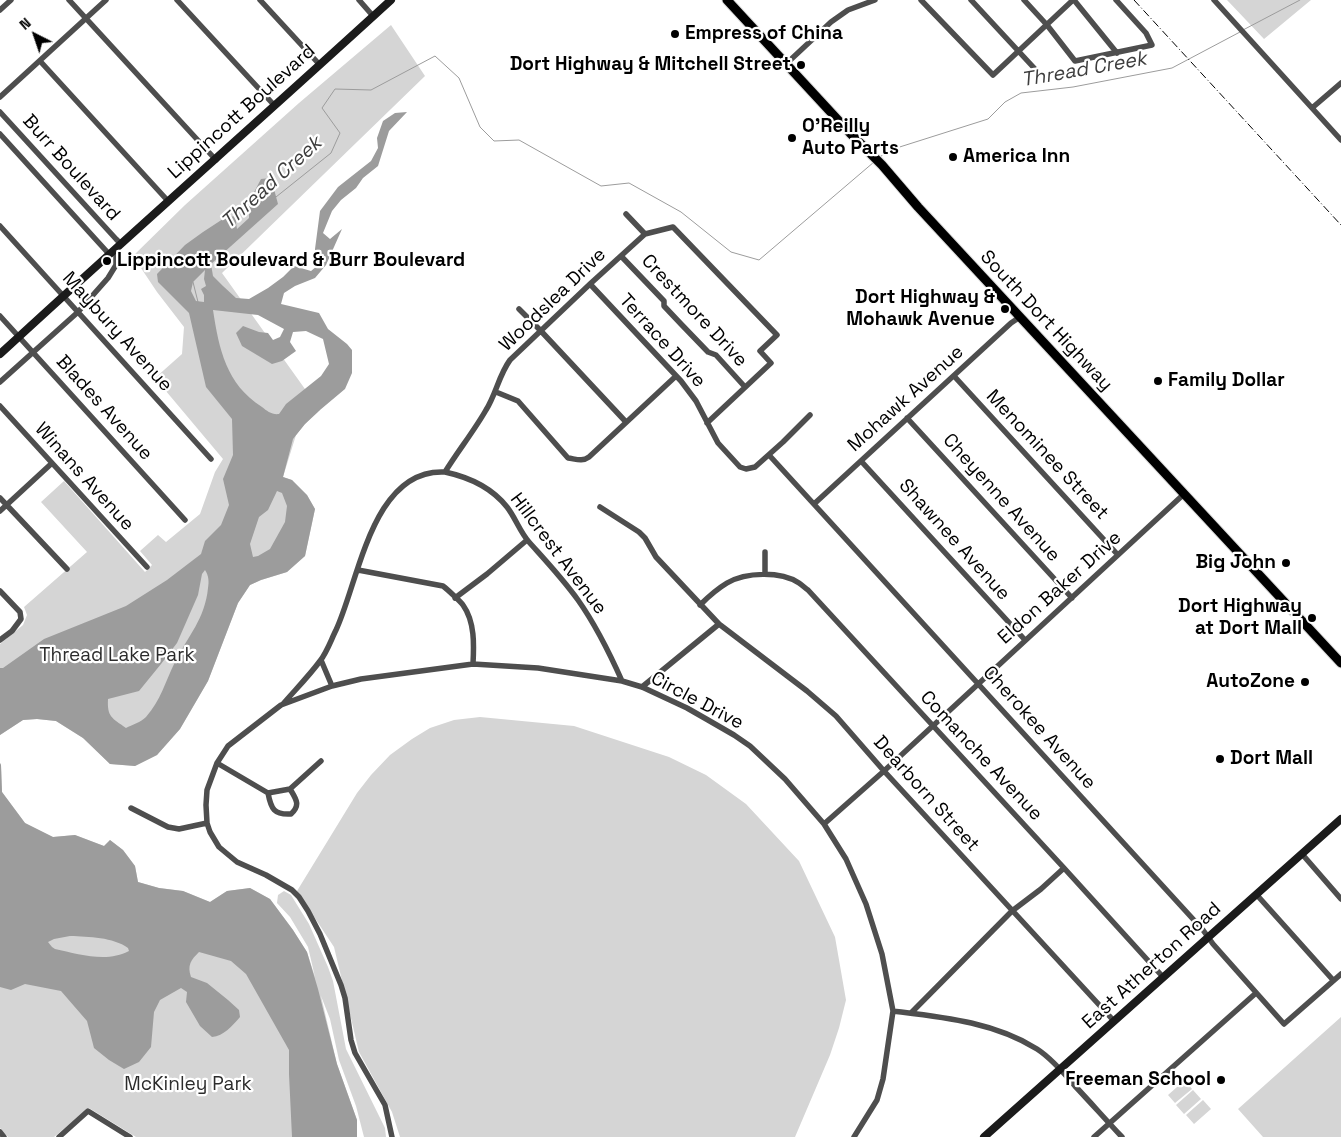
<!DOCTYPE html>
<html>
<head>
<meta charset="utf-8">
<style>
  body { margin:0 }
  #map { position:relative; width:1341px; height:1137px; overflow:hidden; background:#fff; font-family:"Space Grotesk",sans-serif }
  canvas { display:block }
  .north { position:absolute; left:10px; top:10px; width:50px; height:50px; -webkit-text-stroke:4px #fff; paint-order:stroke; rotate:319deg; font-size:14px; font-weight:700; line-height:20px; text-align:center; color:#000 }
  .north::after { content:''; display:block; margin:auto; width:18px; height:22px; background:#000; clip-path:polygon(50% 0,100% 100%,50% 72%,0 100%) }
</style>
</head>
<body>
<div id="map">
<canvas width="1341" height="1137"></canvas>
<div class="north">N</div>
</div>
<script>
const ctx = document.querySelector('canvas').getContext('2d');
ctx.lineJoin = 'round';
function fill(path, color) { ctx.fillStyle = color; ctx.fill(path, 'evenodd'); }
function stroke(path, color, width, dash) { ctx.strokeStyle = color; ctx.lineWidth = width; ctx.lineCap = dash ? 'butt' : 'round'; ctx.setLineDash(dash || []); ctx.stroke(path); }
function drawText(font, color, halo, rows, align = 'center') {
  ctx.font = font + ' "Space Grotesk",sans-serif'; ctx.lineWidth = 4.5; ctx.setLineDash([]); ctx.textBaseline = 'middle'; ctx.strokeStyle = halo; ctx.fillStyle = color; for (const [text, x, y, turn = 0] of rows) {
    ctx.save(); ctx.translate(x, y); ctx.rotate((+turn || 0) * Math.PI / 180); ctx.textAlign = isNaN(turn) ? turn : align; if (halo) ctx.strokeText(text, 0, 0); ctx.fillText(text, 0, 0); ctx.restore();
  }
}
fill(new Path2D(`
  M1227 0H1311L1264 39Z
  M391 25 425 76 222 273 320 410 305 424 296 435 283 477 292 480 307 495 315 509 305 556 287 572 261 580 250 585 238 603 208 681 180 729 157 755 135 766 110 764 83 738 56 721 37 719 23 720 0 735V644L23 625 27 615 24 607 87 552 41 502 64 481 145 572 152 565 140 551 158 535 166 542 200 514 215 472 223 459 155 378 182 354 184 327 157 292 133 256 185 205 299 103Z
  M480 717 574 726 669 757 706 775 746 804 799 861 835 937 846 1000 839 1028 830 1055 795 1137H400L392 1112 359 1052 334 947 297 891 357 793 371 775 390 755 412 739 430 728 454 720Z
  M0 763 1 765 2 792 25 823 53 837 75 835 104 846 110 840 123 850 135 866 138 882 159 888 183 891 210 902 227 891 250 888 270 899 293 930 307 952 315 977 308 947 290 917 277 903 278 895 284 891 291 895 309 924 328 967 333 981 346 1049 385 1128 386 1137H364L356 1106 339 1060 330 1019 321 996 337 1064 357 1120V1137H136L89 1108 54 1137H8L0 1128Z
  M1341 1017V1137H1263L1238 1109Z
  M1185 1080 1192 1089 1175 1103 1168 1095Z
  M1193 1090 1201 1099 1184 1114 1176 1105Z
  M1203 1100 1211 1109 1194 1124 1186 1115Z`), '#d5d5d5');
fill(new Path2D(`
  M407 112 389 131 378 166 363 178 356 188 341 200 332 211 323 233 330 239 342 229 326 265 315 278 295 286 284 293 281 304 319 313 328 329 347 344 352 350V373L345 389 320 410 305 424 293 439 283 477 292 480 307 495 315 509 305 556 287 572 261 580 250 585 238 603 208 681 180 729 157 755 135 766 110 764 83 738 56 721 37 719 23 720 0 735V668H3L44 639 126 606 167 580 201 554 205 541 221 525 229 505 223 479 233 455 232 419 206 387 189 313 158 282 157 274 185 245 203 232 226 217 237 216 236 223 237 229 249 218V202L261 179 271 178 278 204 211 264 213 276 223 286 236 298 249 299 268 288 283 277 294 266 311 271 317 266 315 249 320 211 338 187 371 161 378 148 377 138 383 121 395 113ZM205 270 204 279 206 286 201 289 204 295V302L196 301 191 291 193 282ZM213 310 258 315 284 329 280 337 273 340 268 333 259 332 243 326 236 333 242 346 272 364 282 361 296 351 290 342 293 332 306 331 323 339 329 364 321 376 286 404 279 414C272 415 267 411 262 407 226 384 219 349 213 310ZM277 491 282 493 287 506 285 522 270 549 258 556 253 557 250 544 259 517 268 510ZM205 570C209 576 209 582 208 588 205 619 188 636 175 662 165 682 161 700 146 717 141 722 132 725 126 728 112 718 107 717 108 699L139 691 161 664 177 643 198 595 202 574Z
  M0 763 1 765 2 792 25 823 53 837 75 835 104 846 110 840 123 850 135 866 138 882 159 888 183 891 210 902 227 891 250 888 270 899 293 930 307 952 318 989 337 1064 357 1120V1137H292L289 1074V1050L246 974 231 961 199 952C191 960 187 965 191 977L207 983 228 1000 239 1010 240 1017C232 1026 224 1036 212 1037L200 1026 186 1002 187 992 181 988 160 1000 154 1012 151 1047 139 1062 124 1069 109 1060 94 1048 87 1021 61 991 25 984 11 990 0 987ZM70 936C89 937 113 937 128 948L129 951C107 963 78 954 55 949L52 947 48 942 54 939Z`), '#9c9c9c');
stroke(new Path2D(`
  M1243 30 1300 0
  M879 158 887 151 988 119 1005 102 1021 93 1073 87 1172 68 1240 32
  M276 197 331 153 340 133 322 108 335 89 371 90 435 56 459 78 480 127 494 141 519 140 601 186 629 183 681 212 731 252 759 260 874 162
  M193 282 198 302`), '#9c9c9c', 1);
const primary = new Path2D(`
  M727 0 850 133 882 165 918 207 1341 663`);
stroke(primary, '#dbdbdb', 11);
stroke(new Path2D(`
  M69 0 216 160
  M177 0 274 105
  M260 0 319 64
  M359 0 373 16
  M921 0 993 75 1073 0
  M971 0 1035 69
  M1024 0 1047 25 1075 61 1152 45 1146 33 1116 0
  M1074 0 1117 53
  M1214 0 1341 140
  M0 10 11 0
  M40 61 168 201
  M786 64 831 22 848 10 875 0
  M0 97 106 0
  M1312 108 1341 83
  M0 112 116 239 121 244
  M0 134 109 254
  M626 214 645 234
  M0 226 211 459
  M621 256 664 301V306L681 324 708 352 716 355 745 387
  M590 284 681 381 696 401 718 443 740 467 746 469 755 467 783 442 810 415
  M519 309 540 330 626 422
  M0 316 185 520
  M954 376 1118 555
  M0 382 78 312 108 278 116 265V249
  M496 392 518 401 568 458C576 459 582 462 589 457L676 376
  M0 406 147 567
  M907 418 1072 598
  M769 455 1203 930 1213 944 1284 1024 1341 974
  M861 461 1025 640
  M445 472C468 477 492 488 507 507 515 517 520 532 529 542 546 561 563 579 578 600 595 624 610 654 622 681
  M0 498 67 569
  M814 504 1011 323 1020 317
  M600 507 639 532 645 538 656 557 719 624 807 691 836 716 884 771 1114 1021
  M0 511 51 464
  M358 570 443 586C447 589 461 602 463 605 475 622 474 645 473 664
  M765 574V552
  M0 591 20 612 21 619 12 631 0 640
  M455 598 487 574 527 540
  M700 605C708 597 717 589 727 583 746 572 780 571 799 583 802 585 805 588 808 590L1064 868 1163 977
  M321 660 332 686
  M642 687 719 624
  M283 704C295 690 309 676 320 661 327 652 331 640 336 630 359 581 372 468 445 472 458 451 474 431 486 410 496 394 499 375 510 360L590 284 645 234 673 227 777 335 760 351 771 363 707 423
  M217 763 268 793C271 809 274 815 291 814 301 805 296 799 290 789
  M268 793 290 789 321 761
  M131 808 168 827 179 829 207 823
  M824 824 884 771 1184 494
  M1302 854 1341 899
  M1256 894 1333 980
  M893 1011C942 1017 994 1022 1037 1049 1051 1058 1064 1073 1075 1086 1091 1103 1106 1120 1122 1137
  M911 1013 1012 911 1041 889 1064 868
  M0 1132 4 1137
  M59 1137 88 1111 130 1137
  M392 1137 385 1105 355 1053 351 1040 345 998 341 985 320 934 308 911 299 897 292 890 266 875 237 862 219 847 210 832 207 823 206 805 207 790 217 763 228 746 281 705 332 686 361 679 473 664 538 668 622 681 642 687 687 708 708 720 734 735 750 746 785 779 824 824 846 859 866 904 882 954 893 1011 883 1079 877 1100 854 1137
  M1094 1137 1256 993`), '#4e4e4e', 5.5);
stroke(new Path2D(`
  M0 354C129 235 261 119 391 0
  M984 1137 1341 819`), '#1b1b1b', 8);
stroke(primary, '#000', 9);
stroke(new Path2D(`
  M1134 0 1341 225`), '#000', 1, [8, 2.5, 1, 2.5]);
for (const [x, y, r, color] of [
  [675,34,5,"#000"],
  [801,65,5,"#000"],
  [792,138,5,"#000"],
  [953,157,5,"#000"],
  [107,261,5,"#000"],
  [1005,309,5,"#000"],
  [1158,381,5,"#000"],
  [1286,563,5,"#000"],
  [1312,618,5,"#000"],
  [1305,682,5,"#000"],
  [1220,759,5,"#000"],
  [1221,1080,5,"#000"]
]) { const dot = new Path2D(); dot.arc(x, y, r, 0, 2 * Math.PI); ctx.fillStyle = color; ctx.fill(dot); stroke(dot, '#fff', 2); }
drawText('bold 19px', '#000', '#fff', [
  ["Empress of China",685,34],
  ["Dort Highway & Mitchell Street",791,65,"right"],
  ["O'Reilly",802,127],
  ["Auto Parts",802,149],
  ["America Inn",963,157],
  ["Lippincott Boulevard & Burr Boulevard",117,261],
  ["Dort Highway &",995,298,"right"],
  ["Mohawk Avenue",995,320,"right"],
  ["Family Dollar",1168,381],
  ["Big John",1276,563,"right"],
  ["Dort Highway",1302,607,"right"],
  ["at Dort Mall",1302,629,"right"],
  ["AutoZone",1295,682,"right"],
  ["Dort Mall",1230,759],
  ["Freeman School",1211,1080,"right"]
], 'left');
drawText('19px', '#000', '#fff', [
  ["Lippincott Boulevard",242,112,-42],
  ["Burr Boulevard",71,168,48],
  ["Woodslea Drive",553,300,-44],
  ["Crestmore Drive",694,311,47],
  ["South Dort Highway",1046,321,47],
  ["Maybury Avenue",117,332,48],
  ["Terrace Drive",662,341,48],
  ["Mohawk Avenue",906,399,-42],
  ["Blades Avenue",104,408,48],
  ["Menominee Street",1047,455,47],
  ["Winans Avenue",84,477,48],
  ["Cheyenne Avenue",1001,498,48],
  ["Shawnee Avenue",954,540,48],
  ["Hillcrest Avenue",558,554,53],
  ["Eldon Baker Drive",1060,588,-42],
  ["Circle Drive",697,701,28],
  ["Cherokee Avenue",1039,728,48],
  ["Comanche Avenue",981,756,47],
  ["Dearborn Street",926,794,48],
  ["East Atherton Road",1152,966,-42]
]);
drawText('19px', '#2c2c2c', '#fff', [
  ["Thread Lake Park",117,656],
  ["McKinley Park",188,1085]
]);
drawText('italic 20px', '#3d3d3d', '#fff', [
  ["Thread Creek",1084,70,-10],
  ["Thread Creek",272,183,-42]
]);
</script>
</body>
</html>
